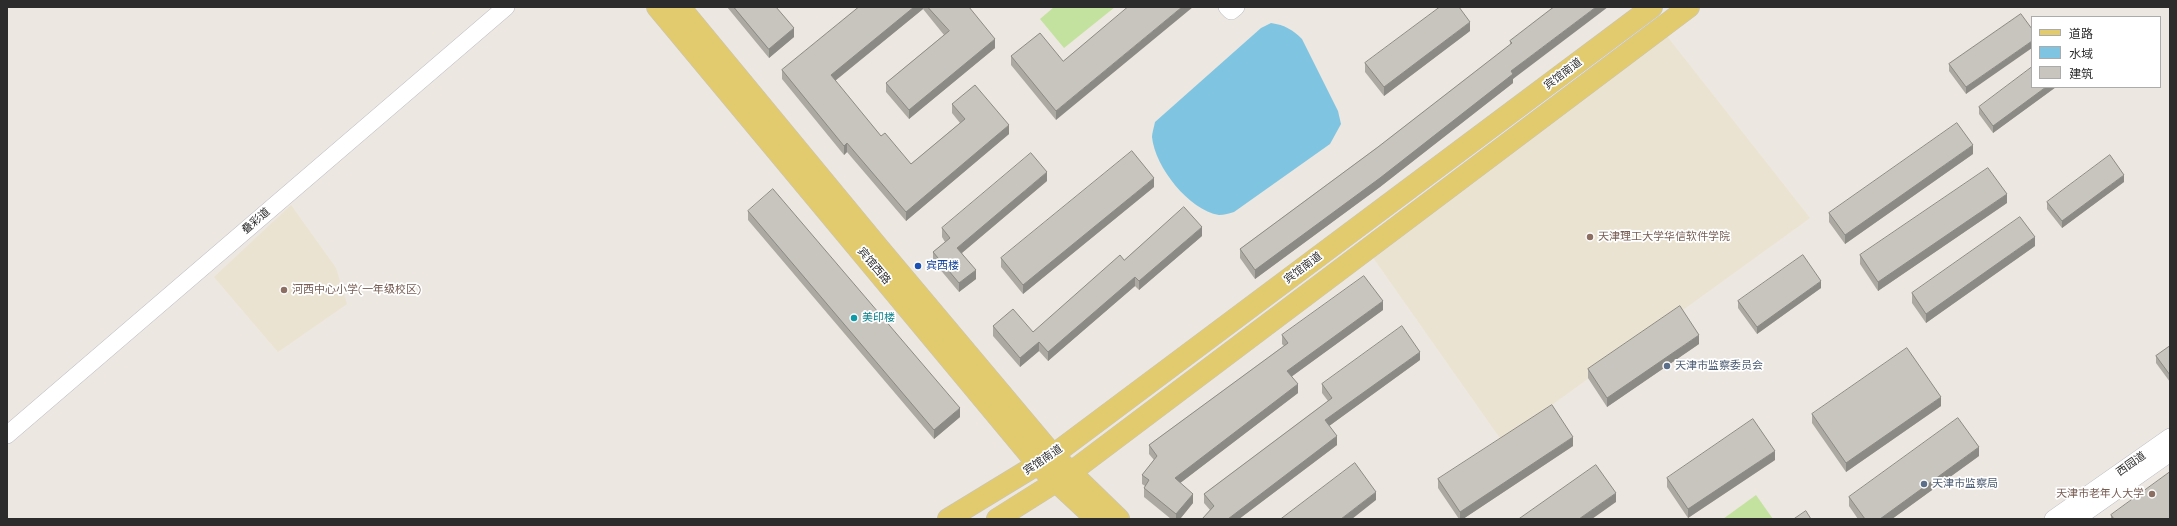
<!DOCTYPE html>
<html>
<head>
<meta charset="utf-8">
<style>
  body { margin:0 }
  #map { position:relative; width:2177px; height:526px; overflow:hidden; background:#ece7e0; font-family:Quicksand,"Noto Sans SC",sans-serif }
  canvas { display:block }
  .frame { position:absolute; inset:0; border:8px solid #2c2c2c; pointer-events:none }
  .legend { position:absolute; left:2031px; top:16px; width:130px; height:72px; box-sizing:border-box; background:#fff; border:1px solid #ababab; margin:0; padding:5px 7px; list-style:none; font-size:12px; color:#2c2c2c }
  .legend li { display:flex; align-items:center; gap:8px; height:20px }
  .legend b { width:20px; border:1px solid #ababab }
</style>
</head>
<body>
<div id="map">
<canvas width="2177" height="526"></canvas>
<div class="frame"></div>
<ul class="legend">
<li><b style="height:5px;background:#e2ca6f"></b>道路</li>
<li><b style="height:11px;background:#7fc5e2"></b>水域</li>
<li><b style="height:11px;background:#c8c5be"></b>建筑</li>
</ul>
</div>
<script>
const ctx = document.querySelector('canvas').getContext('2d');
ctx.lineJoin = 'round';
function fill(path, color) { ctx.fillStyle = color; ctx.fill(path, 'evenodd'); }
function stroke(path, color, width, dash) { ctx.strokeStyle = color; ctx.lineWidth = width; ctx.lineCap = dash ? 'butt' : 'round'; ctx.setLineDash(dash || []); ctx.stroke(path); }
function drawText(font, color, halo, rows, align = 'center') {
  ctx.font = font + ' Quicksand,"Noto Sans SC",sans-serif'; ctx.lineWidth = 3.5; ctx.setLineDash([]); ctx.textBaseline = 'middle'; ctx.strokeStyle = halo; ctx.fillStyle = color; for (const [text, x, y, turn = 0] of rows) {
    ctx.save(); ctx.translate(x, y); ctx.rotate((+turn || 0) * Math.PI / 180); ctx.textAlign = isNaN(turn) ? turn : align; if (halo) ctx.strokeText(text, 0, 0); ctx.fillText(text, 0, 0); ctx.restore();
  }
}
fill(new Path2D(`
  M1666 35 1810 218 1502 441 1372 256Z
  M291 205 336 268 347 304 278 352 214 277Z`), '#ebe3d1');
fill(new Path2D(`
  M1054 7H1115L1064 48 1040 19Z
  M1756 495 1773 519H1723Z`), '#c4e29f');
fill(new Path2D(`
  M1271 23C1285 25 1293 30 1302 39L1338 111 1341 124 1330 144 1234 212C1230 213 1224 215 1219 215 1189 210 1155 167 1152 137 1152 133 1154 127 1155 122L1261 28Z`), '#7fc5e2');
const minor = new Path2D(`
  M1227 7 1231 11 1236 7
  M7 435 506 7
  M2053 519 2170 437
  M2076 519 2170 453`);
const major = new Path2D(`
  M657 7 1038 465 1096 519
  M680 7 879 248 1053 455 1119 519
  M948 519 1053 455 1652 7
  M997 519 1070 473 1689 7`);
stroke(minor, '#b3b5be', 18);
stroke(major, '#c4c4c4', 22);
stroke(minor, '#fff', 17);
stroke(major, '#e2ca6f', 21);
fill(new Path2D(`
  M727 7H776L794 37 769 58Z
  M859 7H969L995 48 909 119 886 92V83L944 35 923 9 835 81 881 136 911 164 960 123 952 113V104L1009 134 906 221 847 152 844 155 782 79V70Z
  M1554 7 1513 79V83L1380 187 1255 279 1240 258V249L1378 147 1510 45V41Z
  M2021 14 1966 94 1949 71V64Z
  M1470 31 1384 96 1365 72V63Z
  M1011 56 1063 61 1056 120 1011 65Z
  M2056 87 1993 133 1979 114V107Z
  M1973 154 1845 244 1829 222V213Z
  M1047 181 962 253 976 279 959 292 933 261V252L945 242 942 237V228Z
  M2124 182 2062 228 2047 209V202Z
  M1154 187 1023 294 1001 267V258Z
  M2007 203 1878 291 1860 264V255Z
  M748 211 960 417 934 439 748 220Z
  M1202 236 1139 290 1135 286 1048 361 1039 351 1020 367 993 336V326L1033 332 1124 260Z
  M2035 246 1926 323 1912 303V293Z
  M1821 288 1757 334 1738 308V301Z
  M1383 310 1292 376 1298 393 1180 483 1193 503 1180 519H1171L1144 497V488L1145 486 1142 484V475L1154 460 1149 454V445L1284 346 1282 344V335Z
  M1699 344 1607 407 1588 378V369Z
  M2170 346V382L2156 363V356Z
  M1420 360 1329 426 1337 445 1239 519H1202L1210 510 1204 503V494L1328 401 1322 393V384Z
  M1941 406 1846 472 1812 423V414Z
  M1573 446 1463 519H1459L1438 488V479Z
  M1979 456 1892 519H1858L1849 506V497Z
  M1775 460 1688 518 1667 487V478Z
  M2111 515 2170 519H2111Z`), '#aca9a3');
fill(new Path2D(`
  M914 7H923V9L831 84V75Z
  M1182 7H1193L1056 120V111Z
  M1596 7H1608L1513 79V83L1380 187 1255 279V270L1511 71Z
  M1470 22V31L1384 96V87Z
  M794 28V37L769 58V49Z
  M995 39V48L909 119V110Z
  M2032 41V48L1966 94V87Z
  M2046 87H2056L1993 133V126Z
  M1009 125V134L906 221V212Z
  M847 143V152L844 155V146Z
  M1973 145V154L1845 244V235Z
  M1047 172V181L957 257V248Z
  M2124 175V182L2062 228V221Z
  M1154 178V187L1023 294V285Z
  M2007 194V203L1878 291V282Z
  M1202 227V236L1139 290V281Z
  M2035 237V246L1926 323V314Z
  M976 270V279L959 292V283Z
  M1135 277V286L1048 361V352Z
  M1821 281V288L1757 334V327Z
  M1383 301V310L1287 380V371Z
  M1699 335V344L1607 407V398Z
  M1039 342V351L1020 367V358Z
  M1420 352V360L1325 429V420Z
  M1298 384V393L1175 487V478Z
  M1941 397V406L1846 472V463Z
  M960 408V417L934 439V430Z
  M1337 436V445L1239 519H1228Z
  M1573 437V446L1463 519H1460V512Z
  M1979 447V456L1892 519H1880Z
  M1775 451V460L1688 518V509Z
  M1376 492V500L1352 519H1341Z
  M1616 493V502L1592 519H1579Z
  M1193 494V503L1180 519H1176V514Z`), '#8c8a85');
const building = new Path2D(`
  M734 7H776L794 28 769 49Z
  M859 7H914L831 75 881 136 885 133 911 164 965 119 952 104 975 85 1009 125 906 212 847 143 844 146 782 70Z
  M928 7H969L995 39 909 110 886 83 949 31Z
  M1128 7H1182L1056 111 1011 56 1040 33 1063 61Z
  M1440 7H1459L1470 22 1384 87 1365 63Z
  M1554 7H1596L1511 71 1513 74 1380 178 1255 270 1240 249 1378 147 1512 43 1510 41Z
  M2021 14 2032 29V41L1966 87 1949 64Z
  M2032 67V87H2046L1993 126 1979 107Z
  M1957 123 1973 145 1845 235 1829 213Z
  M1132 151 1154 178 1023 285 1001 258Z
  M1031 153 1047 172 957 248 976 270 959 283 933 252 950 238 942 228Z
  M2110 155 2124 175 2062 221 2047 202Z
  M1988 168 2007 194 1878 282 1860 255Z
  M773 189 960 408 934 430 748 211Z
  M1184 207 1202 227 1139 281 1135 277 1048 352 1039 342 1020 358 993 326 1013 309 1033 332 1120 255 1124 260Z
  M2020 217 2035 237 1926 314 1912 293Z
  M1803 255 1821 281 1757 327 1738 301Z
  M1364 276 1383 301 1287 371 1298 384 1175 478 1193 494 1176 514 1144 488 1149 480 1142 475 1157 456 1149 445 1288 343 1282 335Z
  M1680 306 1699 335 1607 398 1588 369Z
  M1402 326 1420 352 1325 420 1337 436 1228 519H1202L1214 506 1204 494 1332 398 1322 384Z
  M2170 346V375L2156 356Z
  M1907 348 1941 397 1846 463 1812 414Z
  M1552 405 1573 437 1460 512 1438 479Z
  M1958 418 1979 447 1880 519H1865L1849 497Z
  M1753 419 1775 451 1688 509 1667 478Z
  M1355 463 1376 492 1341 519H1281Z
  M1596 465 1616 493 1579 519H1519Z
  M2170 472V519H2114L2111 515Z
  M1806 511 1811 519H1794Z`);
fill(building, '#c8c5be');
stroke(building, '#8c8a85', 1);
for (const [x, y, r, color] of [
  [1590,237,4,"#8d6e63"],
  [918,266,4,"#1a4fb4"],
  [284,290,4,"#8d6e63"],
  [854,318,4,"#0f9aa8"],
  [1667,366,4,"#5c6f8a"],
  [1924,484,4,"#5c6f8a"],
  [2152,494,4,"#8d6e63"]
]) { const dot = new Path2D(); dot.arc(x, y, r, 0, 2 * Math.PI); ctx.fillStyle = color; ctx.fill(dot); stroke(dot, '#fff', 1.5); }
drawText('11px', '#2c2c2c', '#fff', [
  ["宾馆南道",1563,74,-37],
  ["叠彩道",256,221,-41],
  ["宾馆西路",874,266,50],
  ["宾馆南道",1303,268,-37],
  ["宾馆南道",1043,460,-34],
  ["西园道",2131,464,-35]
]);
drawText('11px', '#785e54', '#fff', [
  ["天津理工大学华信软件学院",1598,237],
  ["河西中心小学(一年级校区)",292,290],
  ["天津市老年人大学",2144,494,"right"]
], 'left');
drawText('11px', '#164399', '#fff', [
  ["宾西楼",926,266]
], 'left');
drawText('11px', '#0d838f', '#fff', [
  ["美印楼",862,318]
], 'left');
drawText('11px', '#4e5e75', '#fff', [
  ["天津市监察委员会",1675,366],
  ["天津市监察局",1932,484]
], 'left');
</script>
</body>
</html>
